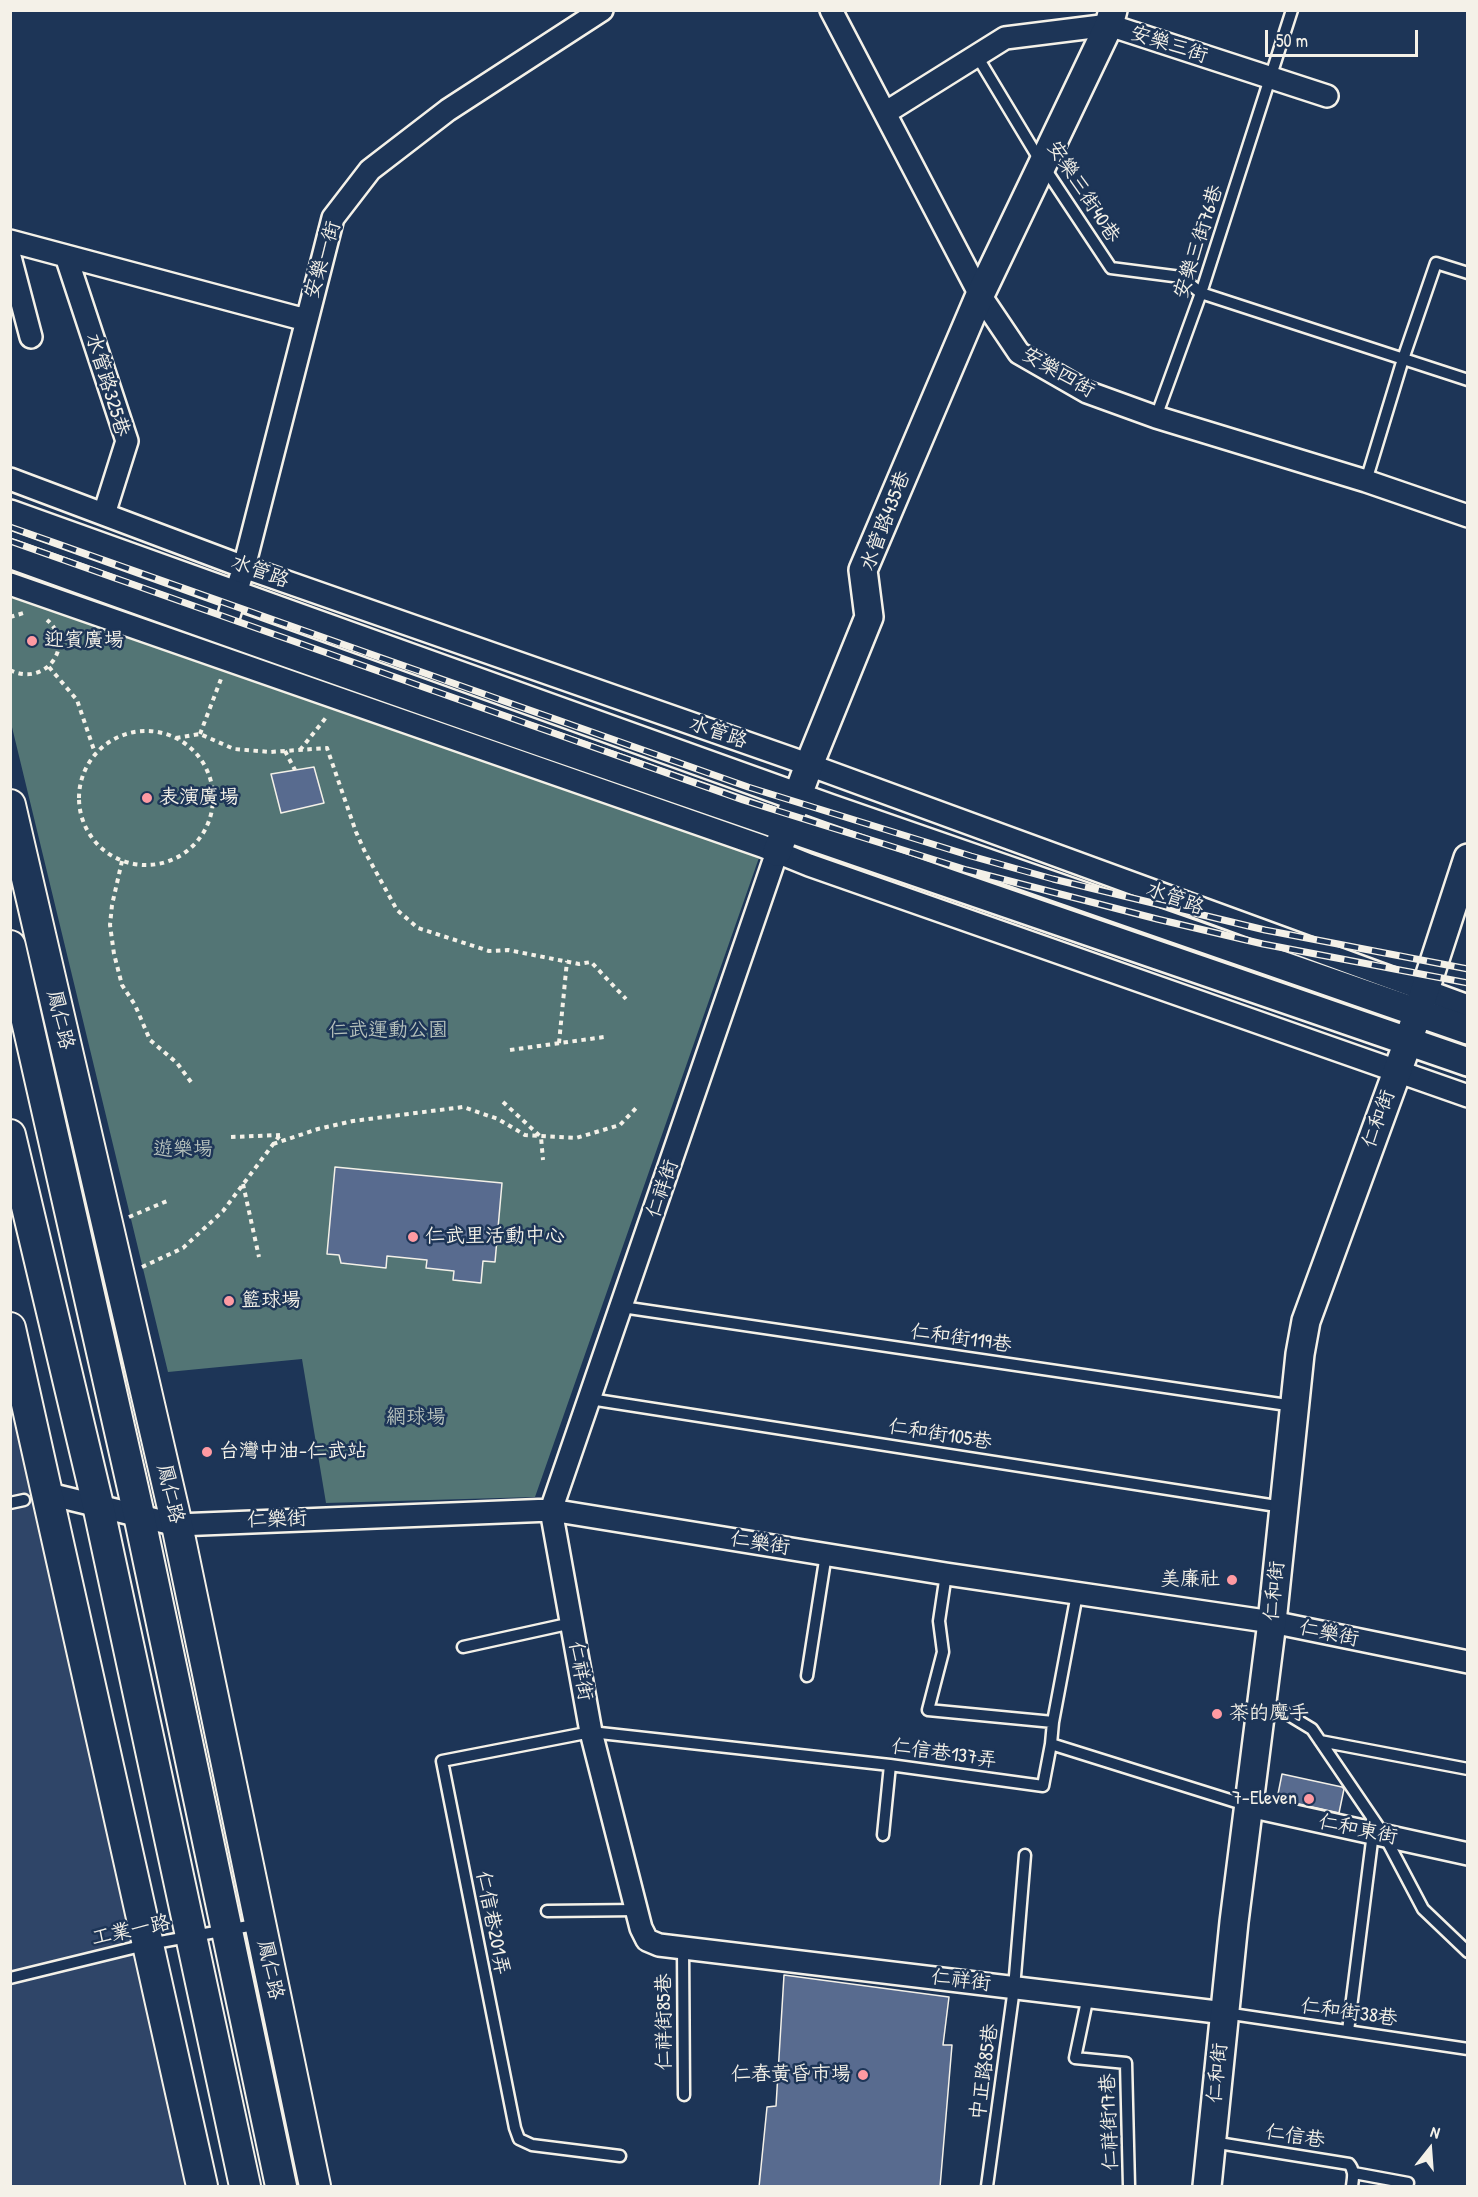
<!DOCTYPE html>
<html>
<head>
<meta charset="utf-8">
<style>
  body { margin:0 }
  #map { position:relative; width:1478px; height:2197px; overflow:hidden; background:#1d3557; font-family:"Patrick Hand",sans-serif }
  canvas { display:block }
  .frame { position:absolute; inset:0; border:12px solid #f4f1e8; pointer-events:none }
  .north { position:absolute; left:1400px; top:2119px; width:60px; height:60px; -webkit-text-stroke:4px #1d3557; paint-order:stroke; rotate:17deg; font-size:16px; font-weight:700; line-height:24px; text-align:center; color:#f4f1e8 }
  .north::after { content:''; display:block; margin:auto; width:21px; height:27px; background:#f4f1e8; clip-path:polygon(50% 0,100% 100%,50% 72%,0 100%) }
  .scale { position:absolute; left:1265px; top:30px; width:153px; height:27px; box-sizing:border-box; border:3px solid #f4f1e8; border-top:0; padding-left:8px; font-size:18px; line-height:21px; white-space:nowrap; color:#f4f1e8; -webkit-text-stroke:4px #1d3557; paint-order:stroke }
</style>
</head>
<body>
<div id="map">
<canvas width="1478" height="2197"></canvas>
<div class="frame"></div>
<div class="north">N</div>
<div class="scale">50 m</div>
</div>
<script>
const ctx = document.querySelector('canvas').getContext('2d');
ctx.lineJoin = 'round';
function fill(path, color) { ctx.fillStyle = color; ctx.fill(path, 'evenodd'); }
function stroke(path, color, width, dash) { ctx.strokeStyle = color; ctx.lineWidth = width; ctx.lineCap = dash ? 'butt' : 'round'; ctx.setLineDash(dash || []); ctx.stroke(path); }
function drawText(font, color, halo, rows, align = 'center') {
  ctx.font = font + ' "Patrick Hand","LXGW WenKai TC",sans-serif'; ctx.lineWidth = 5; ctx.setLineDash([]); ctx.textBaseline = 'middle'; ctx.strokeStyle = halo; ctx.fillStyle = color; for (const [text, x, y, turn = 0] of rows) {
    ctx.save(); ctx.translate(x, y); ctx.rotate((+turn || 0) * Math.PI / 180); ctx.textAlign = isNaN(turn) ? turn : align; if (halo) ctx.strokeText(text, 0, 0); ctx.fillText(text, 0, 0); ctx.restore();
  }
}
fill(new Path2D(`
  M10 1398 195 2186H11Z`), '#2f4568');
fill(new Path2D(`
  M10 583 761 852 535 1497 326 1503 302 1359 168 1372 11 723Z`), '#537575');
const building = new Path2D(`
  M314 767 324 803 281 813 271 774Z
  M335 1167 502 1183 495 1262 483 1261 481 1283 453 1280 454 1271 426 1268 427 1260 387 1256 386 1268 341 1263 339 1255 327 1254Z
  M1282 1774 1342 1787 1344 1789 1339 1813 1277 1799Z
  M784 1975 949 1997 943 2045H952L940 2187H759L767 2107 776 2106Z`);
fill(building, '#586b8f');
stroke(building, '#f4f1e8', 1.5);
const service = new Path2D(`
  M977 56 1042 164 1111 268 1181 277 1201 293 1468 380
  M1156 417 1201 293 1292 10
  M1366 481 1403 359 1436 263 1468 273
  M622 1307 1294 1406
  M590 1399 1283 1507
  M10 1503 24 1500
  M946 1574 939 1621 943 1652 928 1710 1053 1722
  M463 1647 572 1623
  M807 1676 826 1554
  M1264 1700 1312 1729 1384 1835 1423 1909 1468 1952
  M1320 1741 1468 1769
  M1051 1744 1053 1722 1077 1594
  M883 1835 890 1765
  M547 1911 637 1910
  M683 1948 684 2095
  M10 1978 149 1944 260 1924
  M1088 1996 1075 2058 1126 2063 1129 2186
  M1225 2013 1468 2049
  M1348 2031 1373 1833
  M1212 2142 1349 2164C1355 2171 1353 2178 1352 2186
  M620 2156 532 2145 519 2139 515 2128 442 1761 591 1732 890 1765 1043 1786 1051 1744 1249 1806
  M1354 2173 1408 2183
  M987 2186 1014 1988 1025 1855`);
const minor = new Path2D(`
  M831 10 980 295 1019 353 1087 392 1156 417 1366 481 1468 516
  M885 113 1005 38 1109 25 1327 96
  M10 241 306 320
  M66 256 127 441 104 514
  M10 257 31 337
  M10 479 244 567 793 759 1468 1006
  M10 584 762 846 809 865 1468 1096
  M224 631 244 567 333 218 370 170 448 110 602 10
  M777 852 551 1510 591 1732 641 1928 647 1940 659 1945 1225 2013
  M49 1494 177 1525 551 1510 946 1574 1272 1622 1468 1662
  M1249 1806 1468 1854`);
const tertiary = new Path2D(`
  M10 514 829 808 1468 1030
  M10 554C494 729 981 894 1468 1062
  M777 852 809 765 869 617 863 570 980 295 1109 25 1113 10
  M1207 2186 1234 1922 1272 1622 1300 1354 1306 1321 1408 1042 1468 858`);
const secondary = new Path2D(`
  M10 805 177 1525 315 2186
  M10 946 139 1515 281 2186
  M10 1135 98 1505 245 2186
  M10 1328 202 2186`);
stroke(service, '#f4f1e8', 15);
stroke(minor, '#f4f1e8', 26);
stroke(tertiary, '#f4f1e8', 32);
stroke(secondary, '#f4f1e8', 34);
stroke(new Path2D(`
  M10 617 27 612
  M49 667 77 700 95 753
  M10 670C45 688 77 645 47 620
  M79 798a67 67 0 1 1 134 0a67 67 0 1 1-134 0Z
  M200 734 221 679
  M176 738 200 734 234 749 270 752 327 748 356 832 365 852 397 910 418 928 489 951 508 950 579 964 591 962 626 999
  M300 750 328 715
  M285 751 295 770
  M122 861 112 905 110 925 114 954 122 985 135 1005 150 1040 177 1063 191 1082
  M559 1043 567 961
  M510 1050 604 1037
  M503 1102 541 1137 543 1160
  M231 1137 280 1135
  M273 1144 318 1129 353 1121 463 1107 498 1119 525 1135 576 1138 620 1125 638 1106
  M243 1184 259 1257
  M129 1217 167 1201
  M142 1267 183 1248 223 1211 280 1135`), '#f4f1e8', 4, [4.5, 4.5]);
stroke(service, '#1d3557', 10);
stroke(minor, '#1d3557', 21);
stroke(tertiary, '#1d3557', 27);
stroke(secondary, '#1d3557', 30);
const rail = new Path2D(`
  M10 527 748 787 971 856 1053 879 1265 930 1468 969
  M10 541 743 800 967 870 1157 919 1263 944 1468 983`);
stroke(rail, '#f4f1e8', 7);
stroke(rail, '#1d3557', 4.5, [14]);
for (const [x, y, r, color] of [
  [32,641,6,"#ff9aa2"],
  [147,798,6,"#ff9aa2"],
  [413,1237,6,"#ff9aa2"],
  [229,1301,6,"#ff9aa2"],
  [207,1452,6,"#ff9aa2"],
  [1232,1580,6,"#ff9aa2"],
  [1217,1714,6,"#ff9aa2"],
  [1309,1799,6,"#ff9aa2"],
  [863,2075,6,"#ff9aa2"]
]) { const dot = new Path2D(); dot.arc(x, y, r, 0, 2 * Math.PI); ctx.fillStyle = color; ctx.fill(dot); stroke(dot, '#1d3557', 2); }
drawText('20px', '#f4f1e8', '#1d3557', [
  ["安樂三街",1169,45,18],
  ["安樂三街40巷",1083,192,57],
  ["安樂三街76巷",1199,242,-72],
  ["安樂一街",323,260,-73],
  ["安樂四街",1058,373,30],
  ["水管路325巷",107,385,73],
  ["水管路435巷",886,521,-69],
  ["水管路",260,572,20],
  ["水管路",718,733,19],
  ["水管路",1175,899,20],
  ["鳳仁路",60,1020,77],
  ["仁和街",1379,1119,-70],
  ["仁祥街",663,1189,-71],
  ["仁和街119巷",961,1339,8],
  ["仁和街105巷",940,1435,9],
  ["鳳仁路",170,1494,77],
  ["仁樂街",277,1520,-2],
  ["仁樂街",760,1544,9],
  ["仁和街",1275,1591,-84],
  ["仁樂街",1329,1634,12],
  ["仁祥街",580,1671,80],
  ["仁信巷137弄",944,1754,8],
  ["仁和東街",1358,1830,12],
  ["仁信巷201弄",492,1923,79],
  ["工業一路",131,1931,-12],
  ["鳳仁路",270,1970,78],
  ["仁祥街",961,1981,7],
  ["仁和街38巷",1349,2013,8],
  ["仁祥街85巷",665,2022,-90],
  ["中正路85巷",985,2072,-82],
  ["仁和街",1218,2073,-84],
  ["仁祥街17巷",1110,2122,-92],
  ["仁信巷",1295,2137,9]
]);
drawText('20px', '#f4f1e8', '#1d3557', [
  ["迎賓廣場",44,641],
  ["表演廣場",159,798],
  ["仁武里活動中心",425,1237],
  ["籃球場",241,1301],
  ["台灣中油-仁武站",219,1452],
  ["美廉社",1220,1580,"right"],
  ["茶的魔手",1229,1714],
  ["7-Eleven",1297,1799,"right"],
  ["仁春黃昏市場",851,2075,"right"]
], 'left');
drawText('20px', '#b4bfba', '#1d3557', [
  ["仁武運動公園",388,1031],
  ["遊樂場",183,1150],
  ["網球場",416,1418]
]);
</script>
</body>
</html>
